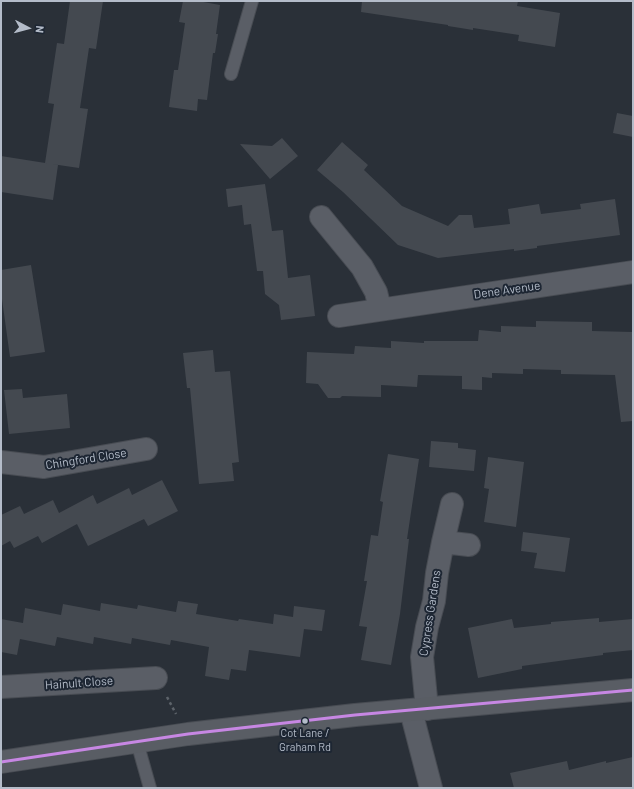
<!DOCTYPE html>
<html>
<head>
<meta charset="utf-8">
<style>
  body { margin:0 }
  #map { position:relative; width:634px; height:789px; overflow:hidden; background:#2a3038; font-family:Barlow,sans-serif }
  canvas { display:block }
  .frame { position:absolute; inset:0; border:2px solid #b4bcc9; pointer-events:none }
  .north { position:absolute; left:8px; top:8px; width:40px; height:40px; -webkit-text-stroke:3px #1d2633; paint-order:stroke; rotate:96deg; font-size:11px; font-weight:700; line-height:16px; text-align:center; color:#b4bcc9 }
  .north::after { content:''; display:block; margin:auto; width:14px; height:18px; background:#b4bcc9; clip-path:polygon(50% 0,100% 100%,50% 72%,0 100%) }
</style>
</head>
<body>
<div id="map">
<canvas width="634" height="789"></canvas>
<div class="frame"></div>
<div class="north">N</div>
</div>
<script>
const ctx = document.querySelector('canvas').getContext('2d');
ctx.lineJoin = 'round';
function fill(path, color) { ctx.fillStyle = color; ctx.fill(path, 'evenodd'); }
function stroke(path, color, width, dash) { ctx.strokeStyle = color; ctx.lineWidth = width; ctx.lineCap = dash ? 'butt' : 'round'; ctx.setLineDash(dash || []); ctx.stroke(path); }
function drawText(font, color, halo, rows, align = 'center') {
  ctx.font = font + ' Barlow,sans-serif'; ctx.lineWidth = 4; ctx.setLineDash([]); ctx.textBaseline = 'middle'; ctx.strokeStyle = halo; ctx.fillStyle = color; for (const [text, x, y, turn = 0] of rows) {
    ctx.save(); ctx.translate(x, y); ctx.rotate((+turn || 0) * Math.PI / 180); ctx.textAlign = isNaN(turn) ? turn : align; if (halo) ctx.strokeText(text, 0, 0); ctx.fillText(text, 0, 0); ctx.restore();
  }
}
fill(new Path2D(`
  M70 1H103L96 49 89 48 80 108 88 109 79 168 45 163 54 104 48 103 57 43 64 44Z
  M183 1H198L220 5 216 34H218L215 53H213L207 100 198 99 197 111 169 107 174 70H178L185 23 179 22Z
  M362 1H518L517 6 560 13 555 47 518 41 519 35 473 28V30L448 26V25L361 12Z
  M617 113 633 116V137L613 133Z
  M282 138 298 156 270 179 240 144 272 146Z
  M342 142 368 165 364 170 402 206 448 226 459 215H472L474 228 510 224 508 209 539 204 541 214 581 209 580 204 615 199 620 235 537 246V248L514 251V249L438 258 398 245 343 192 317 170Z
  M1 156 58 165 53 200 1 192Z
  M265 184 272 231 283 230 288 278 310 275 315 316 281 320 279 305 265 294 263 271H257L251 224 244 225 242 205 228 207 226 189Z
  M31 265 45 352 10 357 1 292V270Z
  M536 321 592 322V331L633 332V421L621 422 615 375 561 374V370L523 369V374L492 373V378L482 377V390L462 389V376L418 375 417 387 381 385V397L342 396 340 398H328L318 384 306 383 307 352 354 354 355 346 391 348V341L424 343V341H478L479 330 501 332V326L536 327Z
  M213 350 215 372 230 371 239 462 232 463 234 481 199 484 190 388H187L183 353Z
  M22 389 23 398 67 394 70 428 9 434 4 390Z
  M431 441 458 443V448L476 450 474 471 429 467Z
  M388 454 419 459 407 539H409L400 614 391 665 361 660 367 627 359 626 367 581H364L371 535 378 536 383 502 380 501Z
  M488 457 524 462 516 527 484 522 489 489 484 488Z
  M162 480 178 511 148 526 144 519 88 546 77 524 42 543 38 536 14 548 10 541 1 546V515L20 506 24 514 53 500 59 513 93 495 97 504 129 488 132 495Z
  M523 532 570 538 565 572 534 568 537 553 521 551Z
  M178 601 198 604 196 614 238 621 239 619 273 624 274 614 293 617 294 606 325 610 322 631 304 629 300 657 249 650 246 671 231 669 229 680 205 676 209 647 171 640 170 645 132 638 131 644 94 637 93 644 57 637 55 646 20 639 17 655 1 652V619L23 623 25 608 61 615 63 604 100 611 101 603 137 609 138 605 176 612Z
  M599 618V622L633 619V650L603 653V655L522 666V669L478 678 468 628 512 619 514 628 551 624V622Z
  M633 757V788H514L510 773 567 761 569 770 606 761V763Z`), '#444950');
const lane = new Path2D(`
  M231 74 252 1
  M137 742 150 788`);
const street = new Path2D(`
  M321 217 362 267 376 292 380 309
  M339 316 633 272
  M1 462 44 467 146 449
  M443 542 469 545
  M1 687 156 678
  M427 709 422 657 427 627 434 601 437 573 443 542 452 504
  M411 711 431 788`);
const secondary = new Path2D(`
  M1 762 188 734 355 715 633 690`);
stroke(lane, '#484c53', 14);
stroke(street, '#484c53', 24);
stroke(secondary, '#484c53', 24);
stroke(new Path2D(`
  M167 697 176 714`), '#5d636a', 2.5, [3, 3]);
stroke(lane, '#5a5e66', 12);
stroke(street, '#5a5e66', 22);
stroke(secondary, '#595d64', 22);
stroke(new Path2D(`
  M1 762 188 734 355 715 633 690`), '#c787e3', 3);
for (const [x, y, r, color] of [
  [305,721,3.5,"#b4bcc9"]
]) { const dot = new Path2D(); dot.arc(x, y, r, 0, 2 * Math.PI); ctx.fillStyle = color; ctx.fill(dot); stroke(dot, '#1d2633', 1.5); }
drawText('11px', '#b4bcc9', '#1d2633', [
  ["Cot Lane /",305,733],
  ["Graham Rd",305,747]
]);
drawText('12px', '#b4bcc9', '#1d2633', [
  ["Dene Avenue",507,290,-8],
  ["Chingford Close",86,459,-9],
  ["Cypress Gardens",430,613,-81],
  ["Hainult Close",79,683,-4]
]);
</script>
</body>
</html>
